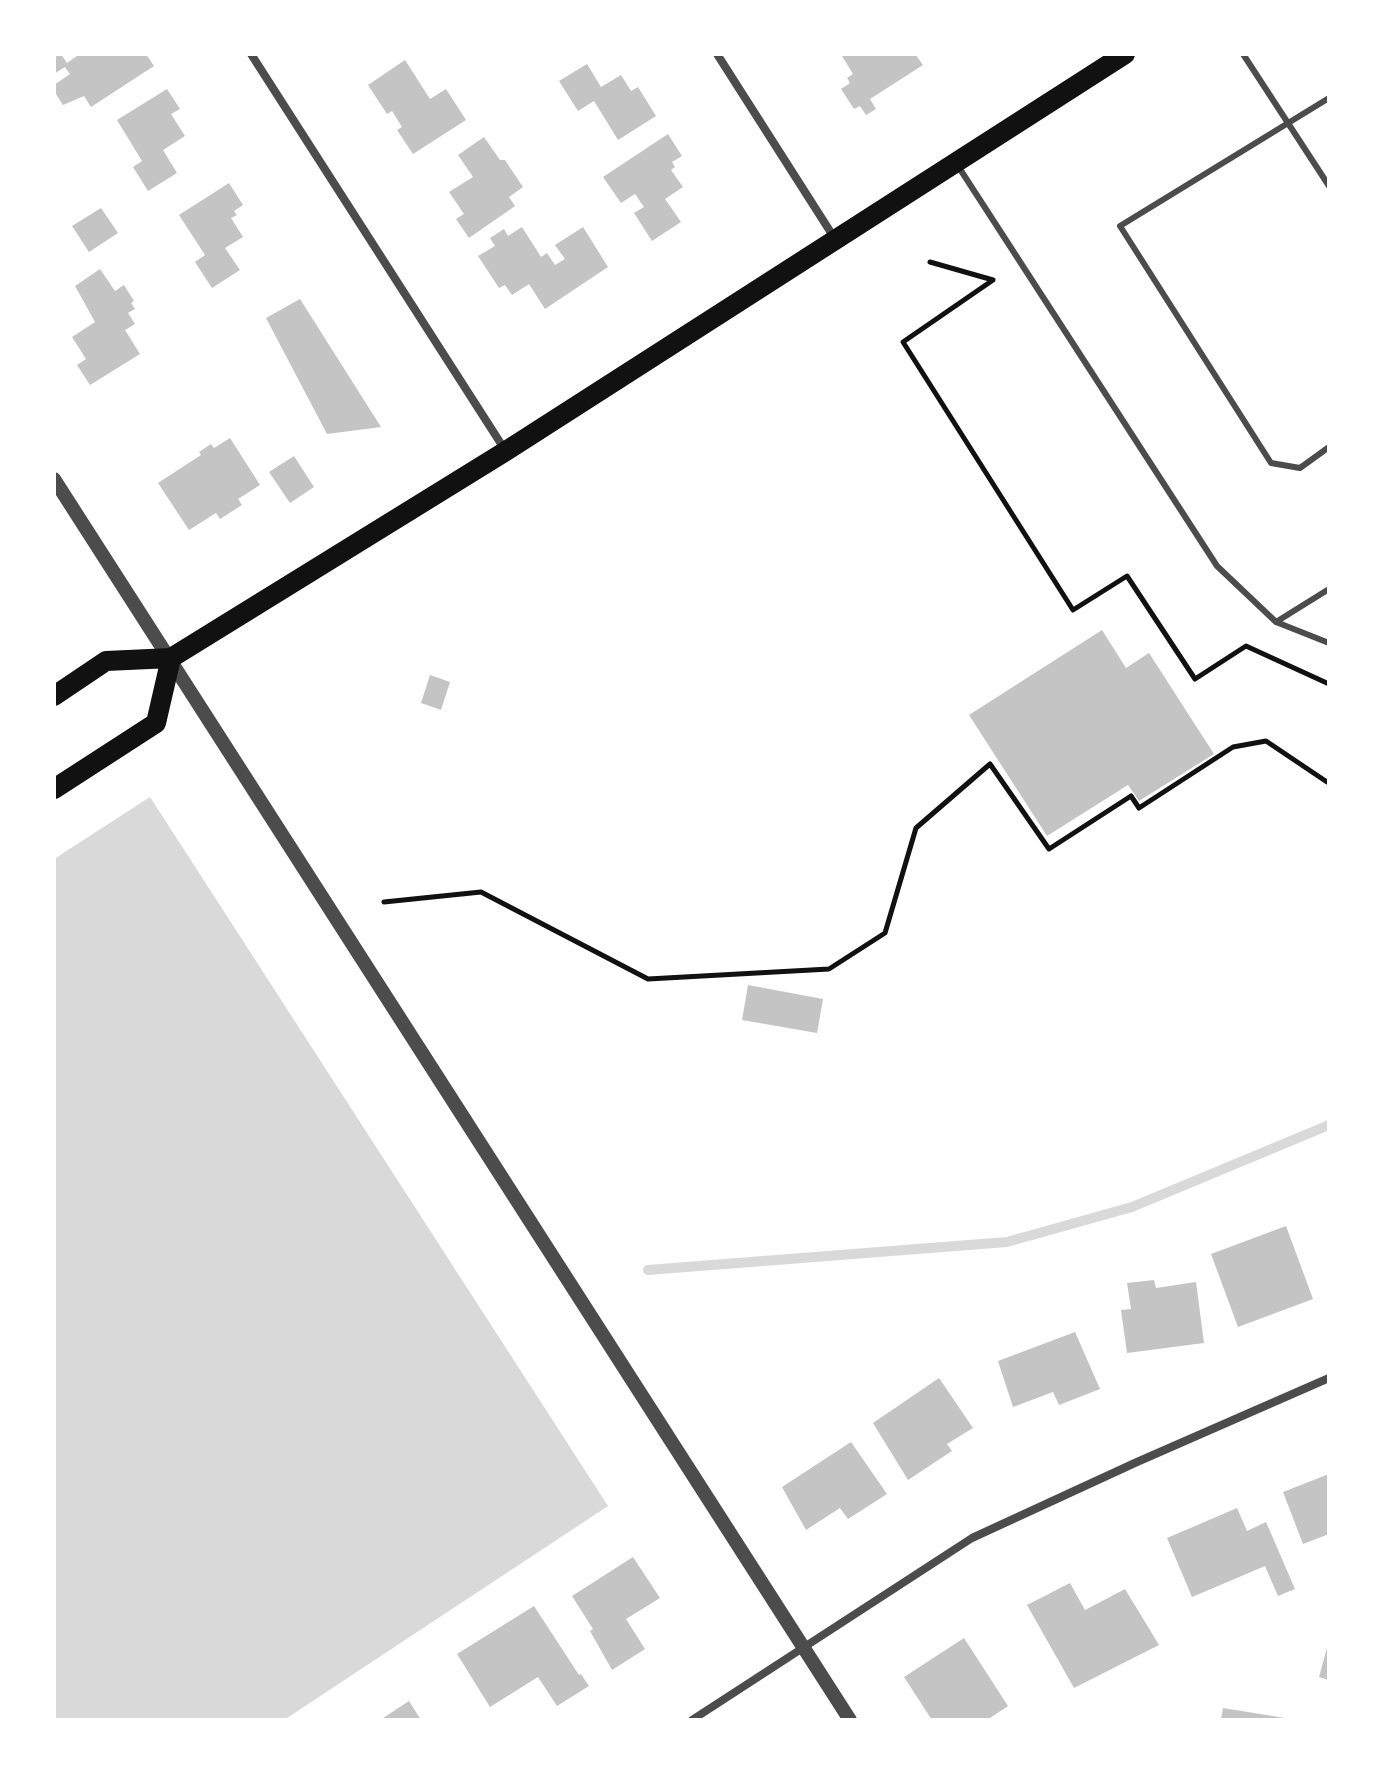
<!DOCTYPE html>
<html>
<head>
<meta charset="utf-8">
<style>
  body { margin:0 }
  #map { position:relative; width:1383px; height:1774px; overflow:hidden; background:#fff; font-family:"Varela Round",sans-serif }
  canvas { display:block }
  .frame { position:absolute; inset:0; border:56px solid #fff; pointer-events:none }
</style>
</head>
<body>
<div id="map">
<canvas width="1383" height="1774"></canvas>
<div class="frame"></div>
</div>
<script>
const ctx = document.querySelector('canvas').getContext('2d');
ctx.lineJoin = 'round';
function fill(path, color) { ctx.fillStyle = color; ctx.fill(path, 'evenodd'); }
function stroke(path, color, width, dash) { ctx.strokeStyle = color; ctx.lineWidth = width; ctx.lineCap = dash ? 'butt' : 'round'; ctx.setLineDash(dash || []); ctx.stroke(path); }
fill(new Path2D(`
  M150 797 608 1506 284 1720H54V859Z`), '#d9d9d9');
stroke(new Path2D(`
  M648 1270 1007 1242 1132 1207 1329 1125`), '#d9d9d9', 10);
fill(new Path2D(`
  M54 54H61L67 63 77 56 76 54H146L154 66 91 107 84 96 63 105 54 91V85L70 74 65 67 54 74Z
  M846 54H915L923 65 870 99 876 109 866 115 860 106 854 109 841 89 850 83 847 78 853 74 842 56Z
  M405 60 430 99 446 89 466 120 413 154 397 130 402 127 392 111 387 114 368 85Z
  M587 64 601 87 621 75 631 91 638 87 656 116 618 140 594 101 578 111 559 81Z
  M167 89 180 109 171 114 185 136 163 150 177 173 148 191 133 167 142 161 117 120Z
  M668 134 682 156 672 162 675 167 671 170 683 187 665 199 681 222 652 241 634 213 644 207 635 194 621 203 603 177Z
  M484 137 500 160H505L523 187 509 197 515 206 469 238 456 219 464 214 449 192 473 177 458 155Z
  M229 183 243 205 234 211 237 215 231 218 243 237 225 248 240 270 212 288 195 262 205 255 179 215Z
  M101 208 118 233 89 252 72 226Z
  M522 227 541 257 547 253 555 265 565 259 555 245 583 227 608 267 545 309 529 284 512 295 505 285 499 288 478 256 495 246 490 238 504 229 508 236Z
  M100 269 115 291 124 285 134 301 131 303 135 309 128 313 135 324 125 330 140 354 90 385 77 365 86 359 72 337 95 322 75 286Z
  M300 299 381 427 327 434 266 318Z
  M230 438 260 485 238 499 242 505 220 519 216 513 189 530 158 483 201 455 199 452 211 444 214 448Z
  M294 456 314 487 290 503 269 472Z
  M1102 630 1126 668 1149 653 1214 754 1139 801 1128 785 1047 836 969 715Z
  M430 675 450 682 441 710 421 703Z
  M748 985 823 999 817 1033 742 1020Z
  M1286 1226 1313 1299 1238 1327 1211 1254Z
  M1154 1280 1156 1288 1196 1282 1204 1343 1127 1353 1121 1310 1131 1309 1127 1283Z
  M1075 1332 1100 1389 1059 1405 1053 1392 1013 1407 998 1361Z
  M939 1378 973 1428 947 1444 952 1451 908 1480 873 1423Z
  M851 1442 887 1494 848 1519 840 1508 806 1530 782 1487Z
  M1329 1474V1534L1303 1544 1283 1492Z
  M1237 1508 1247 1531 1266 1522 1295 1589 1278 1596 1265 1566 1192 1597 1167 1538Z
  M633 1557 660 1598 626 1619 645 1649 612 1670 590 1631 593 1629 572 1596Z
  M1070 1583 1085 1610 1125 1589 1159 1645 1074 1688 1027 1605Z
  M534 1606 579 1675 581 1674 589 1686 557 1706 538 1677 490 1707 457 1654Z
  M964 1638 1008 1706 987 1720H932L904 1677Z
  M1328 1644 1329 1645V1680L1319 1677Z
  M409 1701 421 1720H380Z
  M1223 1708 1285 1718V1720H1221Z`), '#c4c4c4');
stroke(new Path2D(`
  M930 262 993 280 903 342 1073 610 1127 576 1195 679 1246 646 1329 684
  M384 902 481 892 648 979 829 969 885 933 916 828 990 764 1049 849 1131 796 1139 808 1233 747 1266 741 1327 782 1329 780`), '#111', 5);
stroke(new Path2D(`
  M1243 54 1329 186
  M1329 98 1120 226 1271 463 1300 468 1329 447
  M958 166 1217 566 1276 622 1329 643
  M1276 622 1329 589`), '#4c4c4c', 6);
stroke(new Path2D(`
  M251 54 505 450
  M717 54 835 239
  M692 1720 972 1538 1137 1462 1329 1378`), '#4c4c4c', 8);
stroke(new Path2D(`
  M54 479 850 1720`), '#4c4c4c', 14);
stroke(new Path2D(`
  M54 696 106 661 171 658
  M54 789 156 723 171 658 506 451 1125 54`), '#111', 20);
</script>
</body>
</html>
